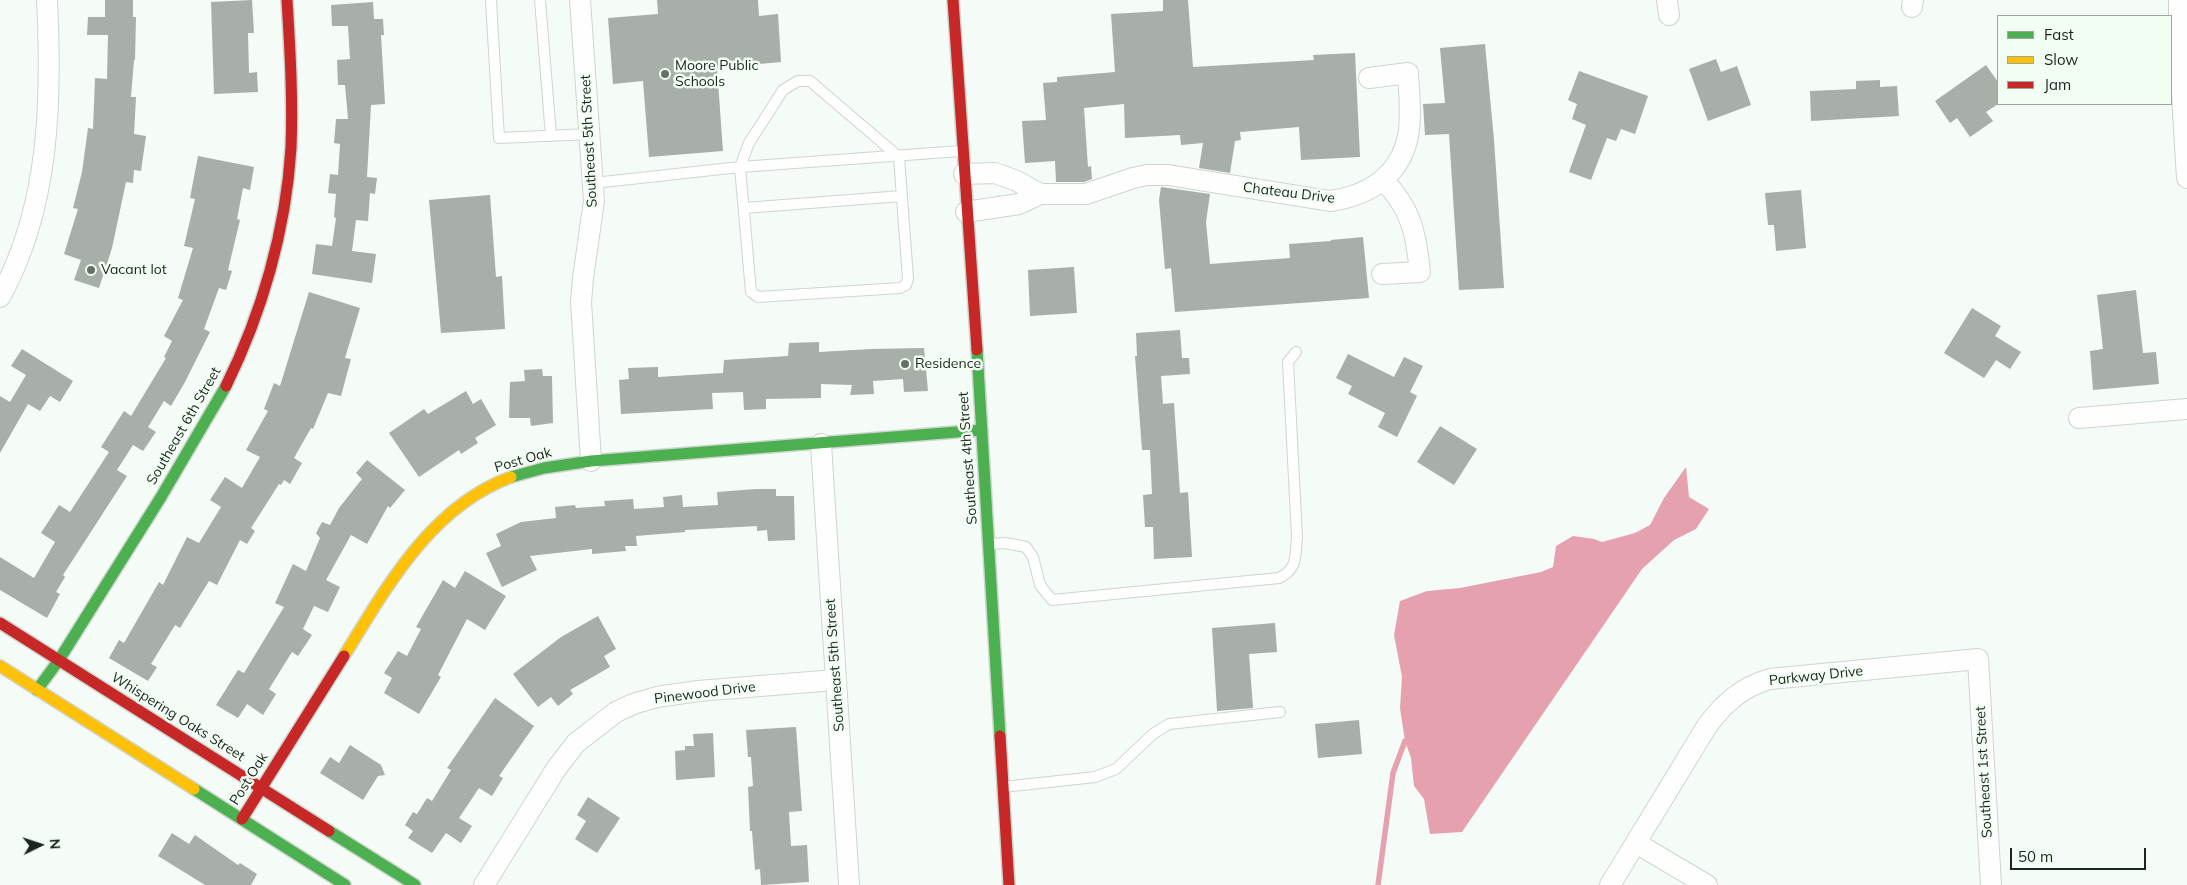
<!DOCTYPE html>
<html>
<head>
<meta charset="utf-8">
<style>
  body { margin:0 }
  #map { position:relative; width:2187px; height:885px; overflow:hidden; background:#f5fbf6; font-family:Mulish,sans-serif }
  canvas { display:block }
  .legend { position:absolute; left:1997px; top:15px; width:175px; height:90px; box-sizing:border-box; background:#f2fef4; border:1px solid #9ca79e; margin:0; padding:6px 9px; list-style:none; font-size:15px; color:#1a251c }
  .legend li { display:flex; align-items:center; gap:10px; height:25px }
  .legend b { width:25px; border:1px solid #9ca79e }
  .north { position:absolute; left:15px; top:820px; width:50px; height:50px; -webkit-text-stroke:4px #f2fef4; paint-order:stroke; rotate:86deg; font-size:14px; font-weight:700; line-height:20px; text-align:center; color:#1a251c }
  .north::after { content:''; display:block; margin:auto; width:18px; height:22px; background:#1a251c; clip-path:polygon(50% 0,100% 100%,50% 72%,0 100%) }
  .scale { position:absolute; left:2010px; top:848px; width:136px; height:22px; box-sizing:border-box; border:2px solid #1a251c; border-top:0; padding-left:6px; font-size:15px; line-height:18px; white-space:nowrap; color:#1a251c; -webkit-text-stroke:4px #f2fef4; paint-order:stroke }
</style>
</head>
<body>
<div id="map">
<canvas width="2187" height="885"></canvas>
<ul class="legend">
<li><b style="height:6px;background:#4caf50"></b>Fast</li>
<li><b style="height:6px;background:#ffc107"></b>Slow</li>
<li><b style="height:6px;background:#c62828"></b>Jam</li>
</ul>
<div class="north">N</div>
<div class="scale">50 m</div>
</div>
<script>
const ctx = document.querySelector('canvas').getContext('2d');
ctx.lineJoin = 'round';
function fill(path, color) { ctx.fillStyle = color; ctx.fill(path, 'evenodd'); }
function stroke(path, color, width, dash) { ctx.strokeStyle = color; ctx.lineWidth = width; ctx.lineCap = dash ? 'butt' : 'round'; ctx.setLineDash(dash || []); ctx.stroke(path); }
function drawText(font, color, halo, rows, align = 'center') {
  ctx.font = font + ' Mulish,sans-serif'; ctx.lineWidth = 5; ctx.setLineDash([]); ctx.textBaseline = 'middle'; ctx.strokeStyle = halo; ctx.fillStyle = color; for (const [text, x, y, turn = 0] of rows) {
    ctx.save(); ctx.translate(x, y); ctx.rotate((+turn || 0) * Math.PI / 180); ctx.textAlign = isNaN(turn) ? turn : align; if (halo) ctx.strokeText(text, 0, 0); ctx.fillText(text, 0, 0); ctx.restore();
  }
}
fill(new Path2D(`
  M1686 467 1689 497 1709 509 1696 529 1674 540 1642 569 1462 832 1430 834 1424 799 1414 786 1411 758 1405 741 1400 708 1402 677 1394 635 1400 601 1427 591 1460 588 1541 572 1553 567 1556 546 1573 536 1594 539 1602 542 1635 533 1650 525 1664 498Z`), '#e6a1b1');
stroke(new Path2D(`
  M1378 885 1393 773 1405 741`), '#e6a1b1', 5.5);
fill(new Path2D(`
  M105 0H133V17H136L135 60H134L131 97H136L134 134 146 136 141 171 134 170 133 183 126 182 112 248 99 288 74 280 81 260 64 254 78 209 73 208 82 172 88 128 93 129 95 78 107 79 108 35H87L88 17H105Z
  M252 0 254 33H248L249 73 257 72 258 92 214 94 211 2Z
  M657 0H758L759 16 778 14 781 62 717 68 723 151 649 157 643 81 613 84 608 18 658 14Z
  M1163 0H1188L1193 67 1314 60 1313 55 1355 53 1360 157 1301 160 1299 127 1240 132 1241 140 1235 141 1230 173 1199 168 1203 143 1181 145 1180 135 1125 138 1124 104 1084 108 1088 167 1091 166 1092 179 1084 182H1056L1055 161 1025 163 1022 121 1046 120 1043 83 1057 82V77L1115 72 1111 14 1163 11Z
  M373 2 374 19H383L384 35H381L385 104 371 105 367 177 377 178 375 194 370 193 368 221 356 220 352 251 376 254 372 283 312 274 316 244 332 246 336 218 334 217 336 194 328 193 330 174 338 175 340 144 334 143 336 119H348L345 85H338L337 60 350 59 348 26H332L331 5Z
  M1485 44 1494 140 1504 288 1459 290 1449 134 1425 135 1423 104 1445 103 1440 48Z
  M1716 59 1721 72 1737 66 1751 105 1708 121 1689 69Z
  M1986 65 1998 82V104L1986 112 1993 121 1970 137 1957 118 1950 123 1935 101Z
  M1579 71 1648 96 1635 134 1621 129 1616 141 1607 138 1591 180 1569 172 1586 125 1572 119 1577 104 1568 100Z
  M1880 80V87L1897 86 1899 116 1811 121 1810 91 1856 89V81Z
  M198 156 254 167 250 190 243 188 237 219 240 220 228 270 232 271 226 290 219 288 204 329 210 332 185 382 171 406 164 401 148 427 156 432 143 451 133 445 117 470 127 476 63 575 65 577 56 592 60 594 47 618 0 590V557L34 578 55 542 41 533 59 505 70 512 109 452 101 447 124 411 131 416 166 358 164 357 172 341 164 336 183 300 178 298 193 248 184 246 195 199 190 198Z
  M1161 187 1210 194 1206 222 1210 264 1290 258 1289 244 1331 241V240L1363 237 1369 298 1175 312 1171 268 1165 269 1159 200Z
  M1801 190 1806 248 1776 251 1774 225H1768L1765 193Z
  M490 195 496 277 502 276 505 329 441 333 429 200Z
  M1074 267 1077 313 1030 316 1028 270Z
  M2136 290 2143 353 2156 352 2159 384 2093 390 2090 351 2103 349 2097 295Z
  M309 292 360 308 345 358 351 359 341 396 328 393 313 429 311 428 294 458 302 463 290 484 284 480 281 485 279 484 251 528 255 531 247 544 240 540 217 585 209 581 180 628 175 625 151 664 157 667 148 681 109 658 119 640 124 643 159 582 163 585 187 537 199 543 221 507 210 500 225 477 242 488 260 457 246 450 268 411 264 409 274 383 280 386Z
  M1972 308 2001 326 1995 336 2021 352 2010 369 1996 360 1984 378 1944 353Z
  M1180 330 1182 358H1189L1190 374 1161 376 1163 404 1174 403 1180 493 1188 492 1192 557 1154 559 1153 527H1145L1143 495 1152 494 1150 450H1142L1135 356H1137L1136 333Z
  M819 342V352L871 349 924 348 928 391 904 392 903 379 873 381 874 394 850 395 852 385 821 384V398L766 399V409L744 410 743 392 712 393 713 409 621 414 619 380 629 379 628 368 658 367V377L723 373 724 360 788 356 789 343Z
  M22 349 73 381 60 402 50 396 40 411 28 404 0 453V396L10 402 26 375 11 366Z
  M1348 354 1394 377 1404 357 1423 366 1410 392 1417 396 1397 437 1378 427 1385 413 1348 394 1352 386 1336 378Z
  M542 369 543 376H552L553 423 531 426 530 418H509L510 382 525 381 524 370Z
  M466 391 473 404 481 399 496 425 475 438 478 443 461 454 459 450 419 477 389 433 424 409 428 414Z
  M1440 426 1477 449 1454 485 1417 462Z
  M367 460 405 490 390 508 388 506 367 544 351 535 326 580 340 587 328 612 314 606 303 629 312 635 298 656 292 652 269 689 276 694 263 715 247 704 238 718 216 705 238 670 244 673 284 607 275 603 293 564 306 571 320 538 316 533 322 522 330 525 339 508 362 479 356 473Z
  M756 489H776V496H794L795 540 768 541 767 530 757 531V526L685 530V532L636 536 637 546H625L626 551 592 554V549L530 556 537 570 502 587 486 553 501 546 496 534 521 522 556 518 555 507 575 505 576 508 605 506 604 501 633 499 634 509 664 507 663 497 682 495 683 507 718 505 717 492Z
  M465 571 506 596 485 630 467 619 438 675 441 677 419 714 384 693 392 678 384 673 398 651 407 656 421 629 416 627 443 580 455 588Z
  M598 616 616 649 604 656 610 667 570 690 573 694 558 706 551 697 538 707 513 674 561 637Z
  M1275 623 1277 652 1249 654 1253 708 1217 711 1212 628Z
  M495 698 534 726 499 776 503 778 492 796 479 788 459 818 472 826 461 843 446 833 432 853 408 838 413 831 405 825 413 812 417 814 427 798 432 801 451 770 447 768Z
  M1359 720 1362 754 1318 758 1315 724Z
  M796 727 802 811 789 812 791 846 807 845 809 882 761 885 760 869 755 870 752 831H750L748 787 753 786 751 757H748L746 730Z
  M713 733 715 777 676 780 675 751 685 750V746H694L693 734Z
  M350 745 381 765 385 775 378 776 363 800 320 773 330 757 339 763Z
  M588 797 620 818 597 853 575 839 586 821 577 815Z
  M172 833 189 844 195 835 238 865 240 863 257 874 251 885H205L158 856Z`), '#a7afa8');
const lane = new Path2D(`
  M491 0 499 138 590 134
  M540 0 551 136
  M798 81H810L899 157 908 279 906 285 900 288 758 297 751 292 740 167 749 143 783 90Z
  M594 183 740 167 961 151
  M744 208 902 196
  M990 544 1005 543 1026 547 1033 557 1040 585 1052 600 1279 578C1298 569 1295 556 1297 537L1288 362 1296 352
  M1003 787 1095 777 1116 769 1153 734 1169 724 1280 712`);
const street = new Path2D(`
  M580 0 594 201 583 278 581 302 591 461
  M1667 0 1669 15
  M2179 0V45L2187 178
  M1912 7 1913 0
  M964 174 995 173 1017 181 1040 194
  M966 212 1019 204 1040 194H1086L1133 178 1147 175H1168L1330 201C1368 196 1400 176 1408 136 1412 116 1409 93 1408 73L1369 78
  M1382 274 1420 272C1416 233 1411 208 1383 180
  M0 297C50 207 52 100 47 0
  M2079 418 2187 409
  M821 444 849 885
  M1636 843 1707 885
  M484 885 556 769 576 743 616 712 633 704 657 697 698 691 835 680
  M1610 885 1707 726C1724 703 1742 687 1770 679L1978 659 1991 885`);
const fast = new Path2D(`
  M977 350 1000 736
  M511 477 544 468 591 461 982 430
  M37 690 59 660 161 497 226 386
  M194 789 345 885
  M329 831 415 885`);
const slow = new Path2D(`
  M344 656C387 587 430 507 511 477
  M0 666 194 789`);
const jam = new Path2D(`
  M953 0 977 350
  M226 386C262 313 286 230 291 148 293 99 290 49 287 0
  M0 623 329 831
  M1000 736 1009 885
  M242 819 344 656`);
stroke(lane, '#cdd6ce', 12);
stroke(street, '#cdd6ce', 22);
stroke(fast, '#cdd6ce', 14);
stroke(slow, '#cdd6ce', 14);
stroke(jam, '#cdd6ce', 14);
stroke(lane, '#fefefe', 10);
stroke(street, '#fefefe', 20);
stroke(fast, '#4caf50', 11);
stroke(slow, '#ffc107', 11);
stroke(jam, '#c62828', 11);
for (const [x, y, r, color] of [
  [665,74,5,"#677068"],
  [91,270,5,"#677068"],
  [905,364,5,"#677068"]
]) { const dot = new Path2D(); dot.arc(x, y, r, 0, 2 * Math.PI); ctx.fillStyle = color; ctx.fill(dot); stroke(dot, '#f2fef4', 2); }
drawText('14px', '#1a251c', '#f2fef4', [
  ["Moore Public",675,66],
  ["Schools",675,82],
  ["Vacant lot",101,270],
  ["Residence",915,364]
], 'left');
drawText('14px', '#1a251c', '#f2fef4', [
  ["Southeast 5th Street",589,141,-93],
  ["Chateau Drive",1289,193,7],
  ["Southeast 6th Street",184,426,-60],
  ["Southeast 4th Street",968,458,-94],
  ["Post Oak",523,460,-16],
  ["Southeast 5th Street",835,665,-94],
  ["Parkway Drive",1816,676,-6],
  ["Pinewood Drive",705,693,-7],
  ["Whispering Oaks Street",178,717,32],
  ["Southeast 1st Street",1984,772,-93],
  ["Post Oak",249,779,-58]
]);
</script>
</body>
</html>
